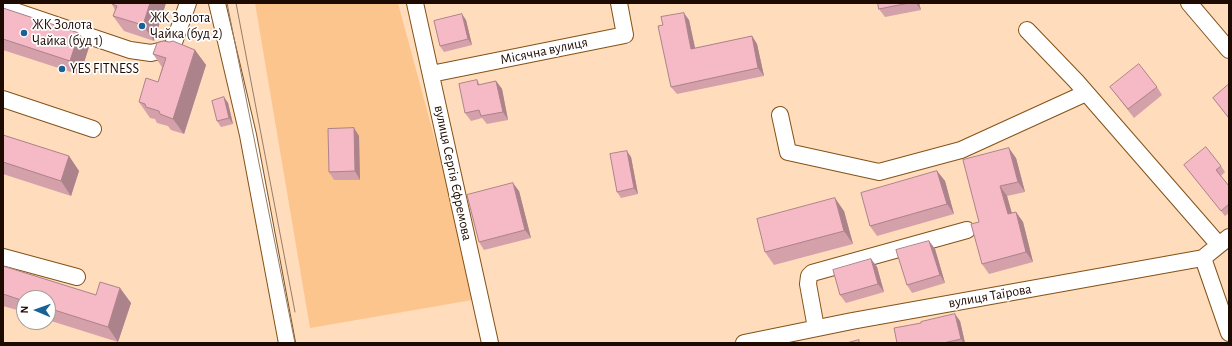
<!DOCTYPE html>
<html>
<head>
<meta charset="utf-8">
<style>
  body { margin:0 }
  #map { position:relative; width:1232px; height:346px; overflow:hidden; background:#ffdcbb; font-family:"Alegreya Sans",sans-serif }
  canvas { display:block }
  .frame { position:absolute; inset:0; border:4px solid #1d0a00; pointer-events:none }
  .north { position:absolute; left:16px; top:290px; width:40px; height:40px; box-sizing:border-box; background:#fff; border:1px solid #a59d99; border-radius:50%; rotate:272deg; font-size:11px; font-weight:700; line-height:16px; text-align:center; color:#1d0a00 }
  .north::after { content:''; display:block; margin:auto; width:14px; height:18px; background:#1a6296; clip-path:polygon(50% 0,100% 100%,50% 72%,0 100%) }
</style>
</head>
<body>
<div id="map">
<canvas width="1232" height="346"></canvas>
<div class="frame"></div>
<div class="north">N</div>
</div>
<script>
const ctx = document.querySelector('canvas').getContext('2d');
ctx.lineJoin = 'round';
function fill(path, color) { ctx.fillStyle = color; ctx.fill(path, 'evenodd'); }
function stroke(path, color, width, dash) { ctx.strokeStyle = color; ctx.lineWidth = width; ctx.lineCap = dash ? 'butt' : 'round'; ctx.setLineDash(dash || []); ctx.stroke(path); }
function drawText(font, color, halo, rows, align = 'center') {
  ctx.font = font + ' "Alegreya Sans",sans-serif'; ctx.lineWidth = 3.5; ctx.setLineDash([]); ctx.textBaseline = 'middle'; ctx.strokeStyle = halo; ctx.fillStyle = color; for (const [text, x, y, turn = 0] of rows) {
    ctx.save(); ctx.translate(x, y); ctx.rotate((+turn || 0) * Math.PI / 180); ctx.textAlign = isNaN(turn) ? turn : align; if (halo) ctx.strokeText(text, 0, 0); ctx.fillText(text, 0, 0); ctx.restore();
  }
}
fill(new Path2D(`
  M255 3H398L478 299 310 328Z`), '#fdc58e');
const minor = new Path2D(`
  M217 3 248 135 287 343
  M415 3 490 343
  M1189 3 1229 50
  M3 7 130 50 151 53 172 48 188 3
  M1027 30 1076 81 1219 245
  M431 74 625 35 619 3
  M3 99 93 129
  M780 115 788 152 879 172 961 150 1086 93
  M3 257 77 277
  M1203 258 1229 333
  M816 328 808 284 809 276 812 273 967 230
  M744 343 852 321 1203 258 1229 237`);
stroke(minor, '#845217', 18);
stroke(minor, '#fff', 16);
stroke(new Path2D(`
  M227 3 295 343
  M236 3 295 312`), '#977c65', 1);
fill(new Path2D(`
  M166 3 154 41 124 31 113 16 115 10 112 4Z
  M878 3H919L921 10 885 17 879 9Z
  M3 8 79 33 89 47 80 75 3 50Z
  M466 20 472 45 444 52 440 46Z
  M689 20 695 48 752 36 757 44 764 76 677 94 671 87Z
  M195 50 206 65 184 134 171 130 168 126 157 123 155 119 150 118 139 102 158 82 162 67 153 54Z
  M477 80 480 85 496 81 502 89 508 120 487 124 482 118 471 121 465 113Z
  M1229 84V119L1213 98Z
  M1110 87H1157L1162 95 1134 118Z
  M224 97 228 103 233 124 221 127 217 121Z
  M354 128 359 136 360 180H334L329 172Z
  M3 135 69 156 79 171 71 196 3 174Z
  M631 157 638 194 621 198 617 192Z
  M1016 158 1025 192 1007 196 1012 213 1016 212 1023 222 1033 262 989 274 982 264 979 222Z
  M1184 165 1221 166 1225 172 1221 176 1229 186V213L1225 216Z
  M937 171 945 181 954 214 877 236 870 226Z
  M519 191 531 238 484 250 479 242Z
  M844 211 853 244 774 265 765 252Z
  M929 241 935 249 945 283 912 293 907 285Z
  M871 259 877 267 884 292 846 303 840 295Z
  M3 266 96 295 120 288 131 303 118 342 48 320V298H24V312L3 306Z
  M960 321 965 343H897Z`), '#d4a0aa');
fill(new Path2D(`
  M150 3H166L154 41 143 25Z
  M916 3H919L921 10Z
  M684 13 689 20 697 57 691 49Z
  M462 14 466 20 472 45 468 39Z
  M79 33 89 47 80 75 70 61Z
  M752 36 757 44 764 76 758 68Z
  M195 50 206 65 184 134 173 119Z
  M496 81 502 89 508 120 503 112Z
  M224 97 228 103 233 124 229 118Z
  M354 128 359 136 360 180 355 171Z
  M1009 148 1016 158 1025 192 1018 182Z
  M627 151 631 157 638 194 634 188Z
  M69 156 79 171 71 196 61 181Z
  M937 171 945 181 954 214 947 204Z
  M513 183 519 191 531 238 525 230Z
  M1000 186 1007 196 1015 225 1008 214Z
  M835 198 844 211 853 244 844 231Z
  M1016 212 1023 222 1033 262 1026 252Z
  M929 241 935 249 945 283 940 275Z
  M871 259 877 267 884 292 878 284Z
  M120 288 131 303 118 342 108 327Z
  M955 314 960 321 965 343H964L961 339Z`), '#ac828b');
const building = new Path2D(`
  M112 3H150L143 25 113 16 117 6 112 4Z
  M878 3H909L879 9Z
  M3 8 79 33 70 61 3 39Z
  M684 13 691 49 752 36 758 68 671 87 658 26 663 25 661 17Z
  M462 14 468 39 440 46 434 21Z
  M164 41 169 42 173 41 195 50 173 119 160 114 159 111 146 107 145 104 139 102 146 78 158 82 166 58 153 54 157 43Z
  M1139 64 1157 87 1128 109 1110 87Z
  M477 80 478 85 496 81 503 112 481 116 479 110 465 113 459 84Z
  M1229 84V118L1213 98Z
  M224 97 229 118 217 121 212 101Z
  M354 128 355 171 329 172 328 129Z
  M3 135 69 156 61 181 3 162Z
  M1206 147 1221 166 1216 170 1229 186V204L1221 211 1184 165Z
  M1009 148 1018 182 1000 186 1008 214 1016 212 1026 252 982 264 971 224 979 222 963 160Z
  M627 151 634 188 617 192 610 154Z
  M937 171 947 204 870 226 861 193Z
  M513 183 525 230 479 242 467 195Z
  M835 198 844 231 765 252 757 219Z
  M929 241 940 275 907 285 896 250Z
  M871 259 878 284 840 295 833 270Z
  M3 266 96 295 100 282 120 288 108 327 48 308V298H24V301L3 294Z
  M955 314 961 339 943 343H897L894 328 921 323V322Z
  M859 340V343H847Z`);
fill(building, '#f6bac6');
stroke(building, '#ac828b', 1);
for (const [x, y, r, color] of [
  [142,26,4,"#1a6296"],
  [24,33,4,"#1a6296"],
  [62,69,4,"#1a6296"]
]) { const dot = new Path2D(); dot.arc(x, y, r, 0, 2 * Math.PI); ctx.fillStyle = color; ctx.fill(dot); stroke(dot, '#fff', 1.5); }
drawText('14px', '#1d0a00', '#fff', [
  ["ЖК Золота",150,18],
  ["Чайка (буд 2)",150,34],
  ["ЖК Золота",32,25],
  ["Чайка (буд 1)",32,41],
  ["YES FITNESS",70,69]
], 'left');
drawText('14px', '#1d0a00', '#fff', [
  ["Місячна вулиця",544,51,-12],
  ["вулиця Сергія Єфремова",453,173,78],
  ["вулиця Таїрова",990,296,-10]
]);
</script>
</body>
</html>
